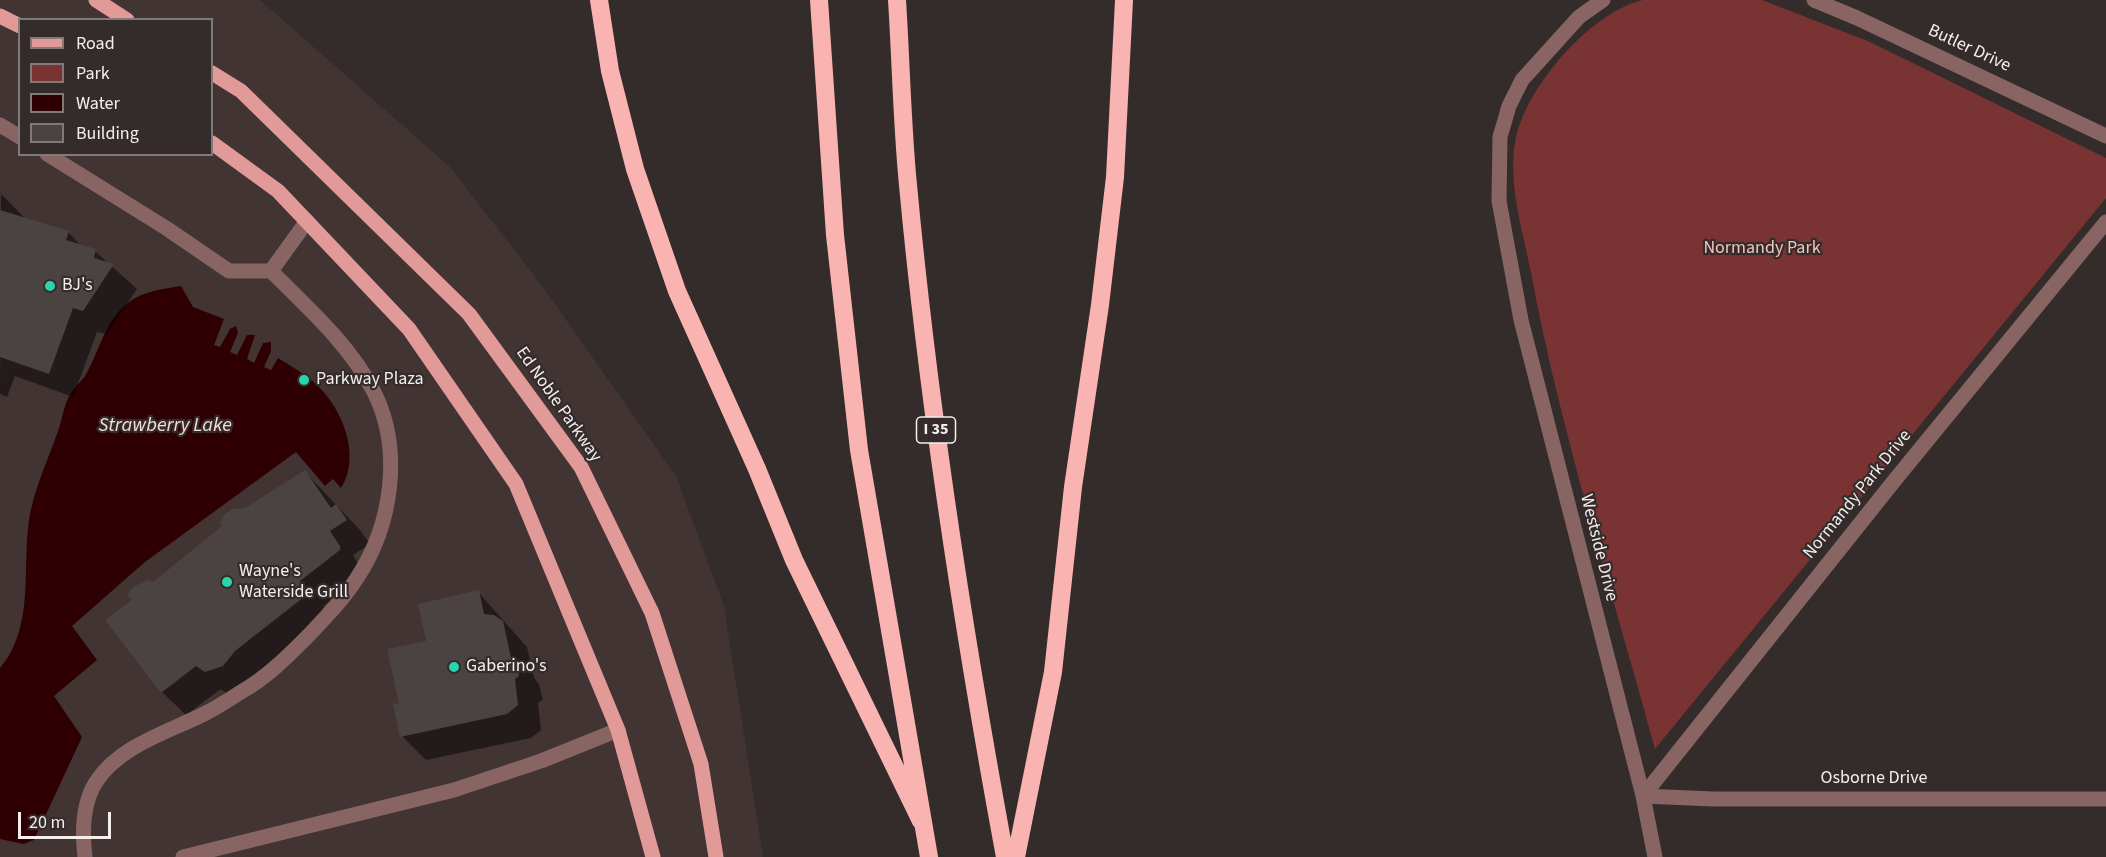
<!DOCTYPE html>
<html>
<head>
<meta charset="utf-8">
<style>
  body { margin:0 }
  #map { position:relative; width:2106px; height:857px; overflow:hidden; background:#342c2b; font-family:"Source Sans 3",sans-serif }
  canvas { display:block }
  .legend { position:absolute; left:18px; top:18px; width:195px; height:138px; box-sizing:border-box; background:#342c2b; border:2px solid #817a79; margin:0; padding:8px 10px; list-style:none; font-size:18px; color:#f4eeee }
  .legend li { display:flex; align-items:center; gap:12px; height:30px }
  .legend b { width:30px; border:2px solid #817a79 }
  .scale { position:absolute; left:18px; top:812px; width:93px; height:27px; box-sizing:border-box; border:3px solid #f4eeee; border-top:0; padding-left:8px; font-size:18px; line-height:21px; white-space:nowrap; color:#f4eeee; -webkit-text-stroke:4px #342c2b; paint-order:stroke }
</style>
</head>
<body>
<div id="map">
<canvas width="2106" height="857"></canvas>
<ul class="legend">
<li><b style="height:8px;background:#e19a97"></b>Road</li>
<li><b style="height:16px;background:#793333"></b>Park</li>
<li><b style="height:16px;background:#2f0003"></b>Water</li>
<li><b style="height:16px;background:#4b4342"></b>Building</li>
</ul>
<div class="scale">20 m</div>
</div>
<script>
const ctx = document.querySelector('canvas').getContext('2d');
ctx.lineJoin = 'round';
function fill(path, color) { ctx.fillStyle = color; ctx.fill(path, 'evenodd'); }
function stroke(path, color, width, dash) { ctx.strokeStyle = color; ctx.lineWidth = width; ctx.lineCap = dash ? 'butt' : 'round'; ctx.setLineDash(dash || []); ctx.stroke(path); }
function drawText(font, color, halo, rows, align = 'center') {
  ctx.font = font + ' "Source Sans 3",sans-serif'; ctx.lineWidth = 4.5; ctx.setLineDash([]); ctx.textBaseline = 'middle'; ctx.strokeStyle = halo; ctx.fillStyle = color; for (const [text, x, y, turn = 0] of rows) {
    ctx.save(); ctx.translate(x, y); ctx.rotate((+turn || 0) * Math.PI / 180); ctx.textAlign = isNaN(turn) ? turn : align; if (halo) ctx.strokeText(text, 0, 0); ctx.fillText(text, 0, 0); ctx.restore();
  }
}
fill(new Path2D(`
  M0 0H260L449 166 540 283 676 476 724 606 763 857H0ZM20 20H212V154H20Z`), '#423433');
fill(new Path2D(`
  M1643 0H1762L1870 42 2106 158V198L1655 749C1612 591 1561 434 1531 273 1523 231 1508 186 1515 143 1523 90 1590 12 1643 0Z`), '#793333');
fill(new Path2D(`
  M181 286 193 307 224 319 214 345 220 347 230 329 236 326 238 333 230 352 237 355 247 335H255L247 359 254 363 263 343 271 342V351L264 367 271 370 278 358C289 365 300 371 310 379 340 402 363 454 341 488L333 479 325 486 296 452 145 562 72 626 97 660 54 696 82 737 34 840 24 844 0 839V668C33 629 23 575 28 528 32 492 48 461 59 428 63 416 64 404 71 393 74 387 81 382 85 376 100 351 104 321 129 302 144 291 163 289 181 286Z`), '#2f0003');
fill(new Path2D(`
  M1 194 25 218 68 232 82 247 95 251 137 289 107 334 97 332 73 397 15 376 7 397 0 394Z
  M305 472 360 530 370 544 353 555 364 575 323 606 332 617 230 696 221 689 186 715 162 692 153 584 245 510Z
  M478 592 527 647 534 678 539 684 543 700 538 703 541 730 531 738 426 760 402 736 400 706 428 642Z`), '#0007');
fill(new Path2D(`
  M0 210 69 231 66 240 96 249 94 258 114 264 83 311 73 308 49 374 0 357Z
  M305 470 331 508 336 504 347 520 330 531 340 546V550L300 581 309 593 235 651 223 666 205 672 196 666 161 693 105 620 132 600 127 595 133 587 148 580 153 582 222 526 220 523 224 515 232 509 245 508Z
  M479 590 484 614 494 615 503 621 511 658H516L519 676 515 679 518 705 507 714 400 737 393 703 399 704 387 649 426 641 418 604Z`), '#4b4342');
stroke(new Path2D(`
  M1603 0 1579 17 1522 80 1509 106 1500 137 1499 201 1521 320 1643 796 1655 857
  M1814 0 1857 18 2106 136
  M0 125 20 137
  M47 154 166 228 229 271H271
  M1643 796 1894 481 2106 222
  M1643 796 1713 799H2106
  M85 857C82 832 82 804 96 782 120 745 169 732 206 713 218 707 230 699 241 692 266 678 287 657 307 637 325 618 343 600 357 578 392 525 403 450 374 392 350 345 308 308 271 271L307 221
  M183 857 454 790 541 761 618 730`), '#886563', 15);
stroke(new Path2D(`
  M96 0 127 20
  M0 16 20 26
  M212 73 241 91 469 314 581 467 652 613 701 764 716 857
  M212 143 278 191 409 329 516 484 618 730 653 857`), '#e19a97', 15);
stroke(new Path2D(`
  M599 0 610 71 635 169 677 291 757 469 794 560 921 821
  M819 0 835 235 859 450 929 857
  M897 0C901 62 902 124 908 185 929 411 964 635 1005 857
  M1016 857 1053 672 1073 487 1100 305 1115 177 1124 0`), '#f9b4b2', 18);
for (const [x, y, r, color] of [
  [50,286,6,"#2bd5ac"],
  [304,380,6,"#2bd5ac"],
  [227,582,6,"#2bd5ac"],
  [454,667,6,"#2bd5ac"]
]) { const dot = new Path2D(); dot.arc(x, y, r, 0, 2 * Math.PI); ctx.fillStyle = color; ctx.fill(dot); stroke(dot, '#342c2b', 2); }
for (const [x, y, w] of [
  [936,430,39]
]) { const box = new Path2D(); box.roundRect(x - w / 2, y - 13, w, 26, 4.5); ctx.fillStyle = '#342c2b'; ctx.fill(box); stroke(box, '#f4eeee', 1.5); }
drawText('bold 16px', '#f4eeee', null, [
  ["I 35",936,430]
]);
drawText('18px', '#f4eeee', '#342c2b', [
  ["Butler Drive",1969,49,25],
  ["Ed Noble Parkway",558,405,55],
  ["Normandy Park Drive",1858,495,-51],
  ["Westside Drive",1598,548,76],
  ["Osborne Drive",1874,779]
]);
drawText('18px', '#f1c3c1', '#342c2b', [
  ["Normandy Park",1762,249]
]);
drawText('18px', '#f4eeee', '#342c2b', [
  ["BJ's",62,286],
  ["Parkway Plaza",316,380],
  ["Wayne's",239,572],
  ["Waterside Grill",239,593],
  ["Gaberino's",466,667]
], 'left');
drawText('italic 20px', '#f5dddc', '#342c2b', [
  ["Strawberry Lake",165,427]
]);
</script>
</body>
</html>
